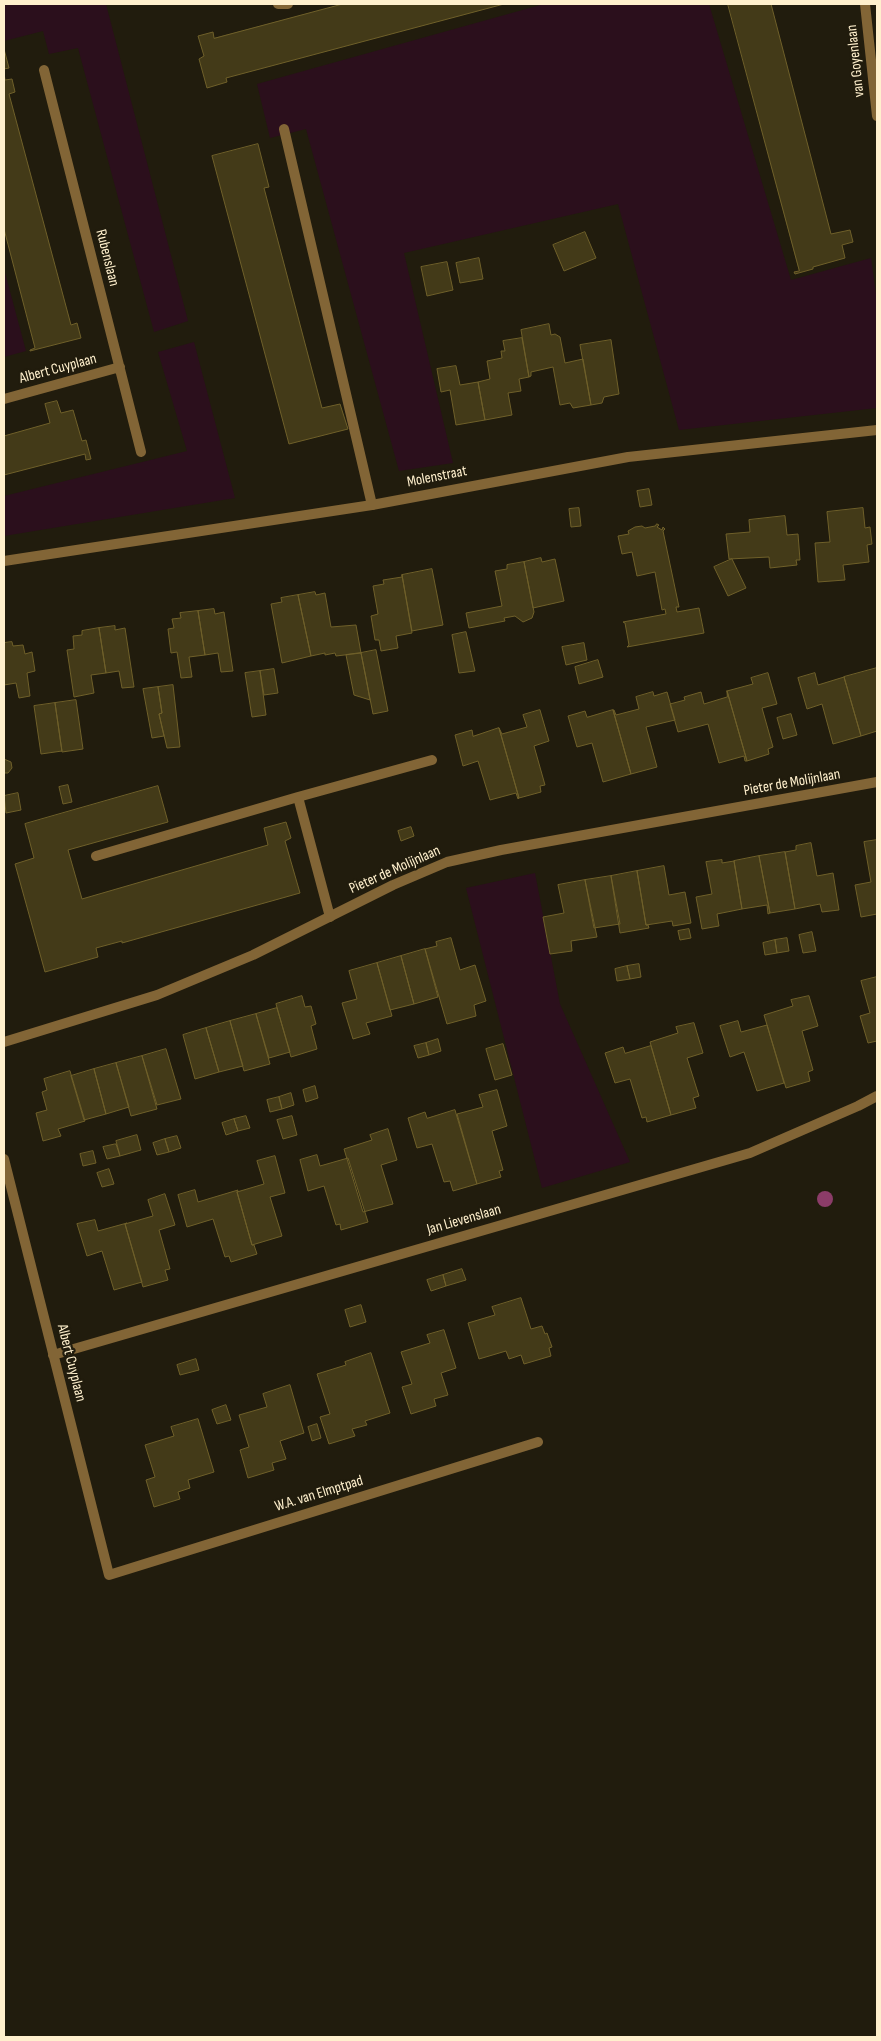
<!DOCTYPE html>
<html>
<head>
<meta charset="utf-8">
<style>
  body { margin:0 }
  #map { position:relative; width:881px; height:2041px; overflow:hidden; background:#211c0d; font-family:"Sofia Sans Condensed",sans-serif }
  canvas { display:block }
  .frame { position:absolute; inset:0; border:5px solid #fff0cd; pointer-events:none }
</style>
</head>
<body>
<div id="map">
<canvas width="881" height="2041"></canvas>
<div class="frame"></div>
</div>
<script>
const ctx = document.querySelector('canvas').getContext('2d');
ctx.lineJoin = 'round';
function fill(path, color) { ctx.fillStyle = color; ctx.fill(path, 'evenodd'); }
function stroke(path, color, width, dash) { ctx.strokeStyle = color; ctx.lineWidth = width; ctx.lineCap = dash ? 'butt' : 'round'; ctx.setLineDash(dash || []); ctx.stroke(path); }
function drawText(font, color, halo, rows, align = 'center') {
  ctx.font = font + ' "Sofia Sans Condensed",sans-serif'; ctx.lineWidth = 4.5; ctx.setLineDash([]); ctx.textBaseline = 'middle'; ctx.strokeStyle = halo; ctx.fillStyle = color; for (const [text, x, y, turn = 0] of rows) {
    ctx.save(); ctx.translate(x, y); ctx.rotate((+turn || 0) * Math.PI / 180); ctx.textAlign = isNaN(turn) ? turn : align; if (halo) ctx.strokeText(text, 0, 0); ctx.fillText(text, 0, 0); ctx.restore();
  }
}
fill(new Path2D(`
  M4 4H106L188 321 154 332 78 48 49 54 43 31 4 41Z
  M544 4H709L791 280 871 258 877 301V408L679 430 618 204 404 253 453 463 399 471 306 129 270 138 257 84Z
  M4 269 26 351 4 357Z
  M194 342 235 498 4 536V496L187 451 158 352Z
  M535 873 560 1004 630 1162 542 1188 466 888Z`), '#2b0f1c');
const building = new Path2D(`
  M343 4H504L226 78 227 82 207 88 199 59 204 56 198 36 213 32 214 38Z
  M728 4H771L831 234 850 230 853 242 842 245 845 258 813 267V269L795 274 794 272 799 271Z
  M4 49 9 68 4 69Z
  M4 73 5 80 12 79 15 92 9 94 71 325 77 323 81 338 30 351V350L35 348 4 229Z
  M258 144 269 187 264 188 322 408 340 404 348 429 289 444 212 156Z
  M585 232 596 258 564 271 553 245Z
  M479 258 483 279 460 283 456 263Z
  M447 262 453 290 427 296 421 267Z
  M549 324 551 335 555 334 560 337 565 363 583 359 591 405 573 408 570 403 560 405 553 367 531 372V376L529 377 521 330Z
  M522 338 529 377 519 379 521 391 508 393 512 415 485 420 478 382 490 379 487 361 502 358 501 351H505L503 341Z
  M611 340 619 394 604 397 602 403 591 405 580 345Z
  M456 366 460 385 478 382 485 420 456 425 450 390 441 392 437 369Z
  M57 401 61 413 73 410 82 441 86 440 91 459 86 460 85 454 4 475V436L50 423 45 404Z
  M649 489 652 505 640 507 637 491Z
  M579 508 581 526 571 527 569 509Z
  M863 508 865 528 870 527 872 544 867 545 869 562 843 565 845 580 818 582 815 543 830 542 827 512Z
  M785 516 787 535 798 534 800 560H796L797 565 770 568 769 557 729 559 726 534 750 532 749 520Z
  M657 524 659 525 657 527 662 530 663 527 665 529 663 531 679 607H676L677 612 699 608 704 633 627 647 629 645 625 623 623 622 666 614 665 609 662 610 655 572 637 576 632 552 622 554 618 536 629 534 628 531 635 527 642 526 645 528 655 526Z
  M541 558 542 562 555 559 564 601 533 608 524 562Z
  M732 559 746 588 728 596 714 567Z
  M524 562 534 612 532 618 523 622 515 616 504 618 505 621 469 628 466 613 502 606 495 571 507 569V565Z
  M432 569 443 625 412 631 402 575Z
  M402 575 412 633 396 636 398 648 381 651 379 640H375L371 616 378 614 373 586 384 584 383 580 402 577Z
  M315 592 316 595 325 593 331 627 356 625 361 653 336 656 335 653 325 655V653L311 656 298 595Z
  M298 595 311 656 282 663 271 604 282 602 281 598Z
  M214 609 215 614 224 612 233 671 221 672 218 653 205 655 198 611Z
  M198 611 205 655 189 657 192 677 181 678 177 652 171 653 168 629 174 628 172 619 181 618 180 613Z
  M115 626V630L125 628 134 687 122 688 119 671 106 673 99 628Z
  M99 628 106 673 91 675 94 693 74 697 67 650 74 649 73 636 82 635V631Z
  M466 632 475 671 459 673 452 635Z
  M12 642 13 646 23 645 25 654 32 652 35 671 27 673 30 696 19 698 16 683 4 685V643Z
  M584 643 587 660 566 665 562 647Z
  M376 650 388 711 373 714 361 653Z
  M361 653 366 678 370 700 354 695 346 655Z
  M598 660 603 677 579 684 575 667Z
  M877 668V731L861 736 844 677Z
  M274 669 278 693 264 695 260 671Z
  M260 671 266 715 252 717 245 673Z
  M768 673 777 704 762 708 773 747 768 749 769 754 747 761 727 691 753 684 751 678Z
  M815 673 818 685 844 677 861 736 833 744 822 704 807 709 798 678Z
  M173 685 180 747 167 748 159 714 162 713 158 687Z
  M158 687 162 713 159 714 164 736 152 738 143 689Z
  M727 691 747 761H745L744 756 719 763 708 724 678 732 670 704 685 700 684 697 701 692 704 704 727 697Z
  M653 692 654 696 667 692 675 720 646 727 657 767 631 774 613 710H614L616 715 639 709 636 697Z
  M76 700 83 749 62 752 55 703Z
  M55 703 62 751 41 754 34 706Z
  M540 710 549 741 534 746 545 785 540 786 541 792 519 798 499 728 502 734 527 727 523 715Z
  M613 710 631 774 603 782 592 743 577 747 568 716 585 711 587 717Z
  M791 714 797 735 783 739 777 718Z
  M499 728 519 798 518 799 516 793 490 800 478 761 463 766 455 735 472 730 473 736Z
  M4 759 11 762 12 768 8 773H4Z
  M68 785 72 802 63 804 59 787Z
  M158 786 168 822 68 850 82 899 268 845 264 828 286 822 291 838 285 841 300 893 122 943V941L96 948 98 957 45 972 15 864 34 858 25 824Z
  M18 793 21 810 6 813 4 796Z
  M411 827 414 836 401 841 398 831Z
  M877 840V914L861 917 855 885 871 882 864 842Z
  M811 843 817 876 833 873 839 910 822 912 820 904 795 909 785 852 796 850V846Z
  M785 852 795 909 770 913 759 856Z
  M759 856 770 913 768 914 767 905 742 909 734 861Z
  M722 860V863L734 861 742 909 717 914 719 926 702 929 696 897 712 894 706 862Z
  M664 866 669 895 685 892 691 923 673 926 672 921 646 925 637 871Z
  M637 871 646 925H648L649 928 620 933 611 876Z
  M611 876 620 924 594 928 585 880Z
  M585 880 597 937 571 941 572 951 550 954 543 917 564 913 558 885Z
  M689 929 691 938 680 940 678 931Z
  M812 932 816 951 803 953 799 935Z
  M451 938 460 970 475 965 486 1001 474 1005 476 1016 447 1024 425 949 437 946 436 942Z
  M787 938 789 951 777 953 775 940Z
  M775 940 777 953 765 955 763 943Z
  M425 949 438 997 414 1004 401 956Z
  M401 956 414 1004 390 1010 377 963Z
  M377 963 392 1016 366 1023 370 1034 353 1039 342 1003 357 999 349 971Z
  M639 964 641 977 630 979 627 966Z
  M627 966 630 979 617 981 615 969Z
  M877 977V1041L868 1043 860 1016 870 1013 861 981Z
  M302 996 305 1007 311 1006 316 1024 311 1026 317 1049 291 1057 276 1004Z
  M809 996 818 1026 802 1031 813 1070 808 1072 810 1081 786 1088 764 1015 793 1006 791 1000Z
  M277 1008 290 1052 269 1058 256 1014Z
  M256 1014 270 1064 244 1071 230 1021Z
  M230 1021 243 1066 219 1072 206 1028Z
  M738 1021 741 1032 767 1025 784 1083 757 1091 744 1052 730 1057 720 1026Z
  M694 1023 703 1053 687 1058 699 1096 693 1098 696 1108 671 1115 650 1042 678 1033 676 1027Z
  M206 1028 219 1072 195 1079 183 1035Z
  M438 1039 441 1051 429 1055 426 1043Z
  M426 1043 429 1055 418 1058 414 1046Z
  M503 1044 512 1075 495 1080 486 1049Z
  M651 1046 671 1115 647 1122 646 1117 642 1118 630 1079 615 1083 605 1053 623 1047 625 1053Z
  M166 1049 181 1099 157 1105 142 1056Z
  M142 1056 157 1109 131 1116 116 1063Z
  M116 1063 129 1107 106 1114 94 1069Z
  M94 1069 106 1114 84 1120 71 1076Z
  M70 1071 85 1121 58 1129 61 1136 43 1141 36 1113 47 1110 42 1092 47 1090 44 1079Z
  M315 1086 318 1098 306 1102 303 1090Z
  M497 1090 507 1126 492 1131 503 1170 499 1171 501 1177 477 1184 457 1114 483 1107 479 1095Z
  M291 1093 294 1105 282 1109 279 1097Z
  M279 1097 282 1109 270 1112 267 1100Z
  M455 1110 477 1184 453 1191 450 1181 444 1182 432 1144 417 1148 408 1118 425 1112 427 1118Z
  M246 1116 250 1128 238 1131 234 1119Z
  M292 1116 297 1135 283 1139 277 1120Z
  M234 1119 238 1131 226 1135 222 1123Z
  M388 1129 397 1160 381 1165 393 1204 363 1212 344 1149 372 1140 370 1135Z
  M137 1135 141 1150 120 1156 116 1141Z
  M177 1136 181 1148 169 1152 165 1139Z
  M165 1139 169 1152 157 1155 153 1143Z
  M115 1144H116L120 1156 107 1159 103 1147Z
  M93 1151 96 1163 83 1166 80 1154Z
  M317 1155 320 1166 348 1158 368 1222 341 1230 340 1224 336 1225 324 1186 308 1191 300 1160Z
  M275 1156 285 1193 270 1197 282 1236 252 1245 237 1192 264 1184 257 1161Z
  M109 1169 114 1184 102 1187 97 1173Z
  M195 1190 198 1202 238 1190 237 1192 252 1245H254L257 1254 231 1262 229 1256 225 1257 213 1219 187 1227 178 1195Z
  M165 1194 175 1225 159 1230 170 1269 165 1270 168 1280 143 1287 125 1224 153 1216 148 1200Z
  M95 1220 98 1231 127 1223 125 1224 142 1282 114 1290 102 1251 87 1256 77 1224Z
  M462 1269 466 1280 446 1286 443 1275Z
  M443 1275 446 1286 431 1291 427 1280Z
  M521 1298 531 1329 542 1326 545 1334 547 1333 552 1347 549 1348 551 1356 524 1364 521 1355 509 1359 506 1351 479 1359 468 1323 495 1315 492 1307Z
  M361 1305 366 1322 350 1327 345 1310Z
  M444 1330 456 1368 441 1373 448 1395 434 1399 436 1406 411 1414 402 1387 412 1384 401 1352 430 1343 427 1335Z
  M371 1353 390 1413 365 1421 367 1425 352 1429 355 1436 329 1444 320 1417 330 1414 317 1374 346 1365 345 1362Z
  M196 1359 199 1370 180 1375 177 1365Z
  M290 1385 304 1433 280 1441 286 1459 272 1463 274 1470 248 1478 240 1450 249 1447 239 1415 267 1407 263 1394Z
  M226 1405 231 1420 217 1424 212 1410Z
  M198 1419 214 1472 188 1480 190 1488 178 1492 180 1499 154 1507 146 1480 155 1477 145 1445 174 1436 171 1427Z
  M317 1424 321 1438 312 1441 308 1427Z`);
fill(building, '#433a18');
stroke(building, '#6f602a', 1);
stroke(new Path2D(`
  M278 4H288
  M44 70 141 452
  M284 129 372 505
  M4 399 120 367
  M96 856 298 797
  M330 917 298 797 432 760`), '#826536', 10);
stroke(new Path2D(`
  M865 4 877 116
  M4 561 372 505 628 457 877 430
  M4 1042 157 995 253 955 393 885 447 862 501 850 877 782
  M4 1159 109 1575 538 1442
  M53 1355 750 1153 858 1106 877 1096`), '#826536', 10);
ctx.fillStyle = '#8b3c68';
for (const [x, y] of [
  [825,1199]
]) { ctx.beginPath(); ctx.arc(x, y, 8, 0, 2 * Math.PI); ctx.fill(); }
drawText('15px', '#fff0cd', '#211c0d', [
  ["van Goyenlaan",856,61,-96],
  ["Rubenslaan",107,258,76],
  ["Albert Cuyplaan",58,369,-15],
  ["Molenstraat",437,477,-11],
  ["Pieter de Molijnlaan",792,783,-10],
  ["Pieter de Molijnlaan",395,870,-24],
  ["Jan Lievenslaan",464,1220,-16],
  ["Albert Cuyplaan",71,1363,76],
  ["W.A. van Elmptpad",319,1494,-17]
]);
</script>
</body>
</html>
